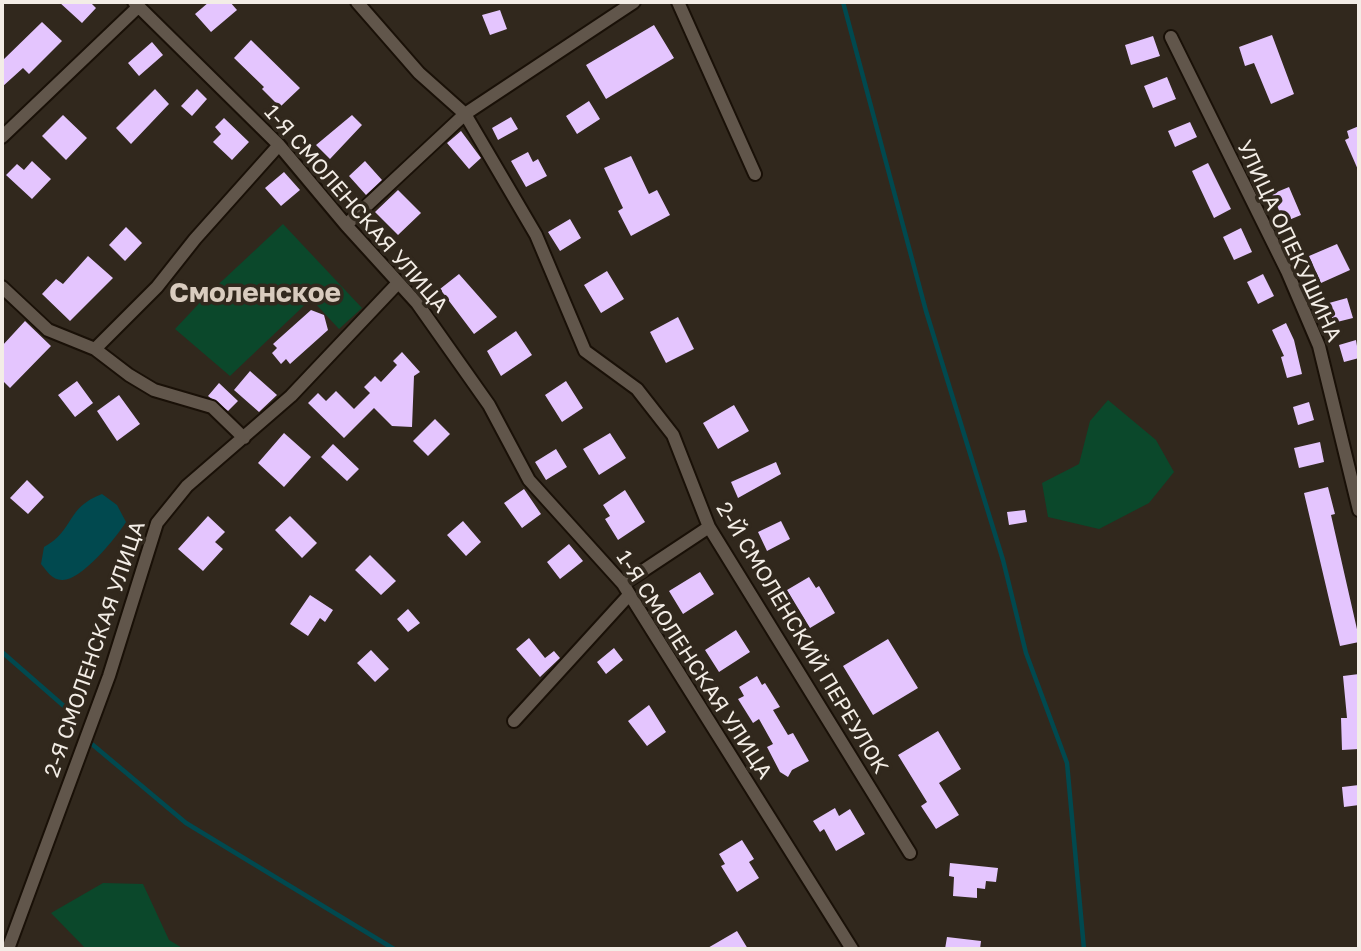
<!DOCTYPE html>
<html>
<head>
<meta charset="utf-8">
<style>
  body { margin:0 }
  #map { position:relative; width:1361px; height:951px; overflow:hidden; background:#31281d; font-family:"Golos Text",sans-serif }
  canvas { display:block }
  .frame { position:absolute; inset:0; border:4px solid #f3ede6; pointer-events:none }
</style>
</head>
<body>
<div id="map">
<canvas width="1361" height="951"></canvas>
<div class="frame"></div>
</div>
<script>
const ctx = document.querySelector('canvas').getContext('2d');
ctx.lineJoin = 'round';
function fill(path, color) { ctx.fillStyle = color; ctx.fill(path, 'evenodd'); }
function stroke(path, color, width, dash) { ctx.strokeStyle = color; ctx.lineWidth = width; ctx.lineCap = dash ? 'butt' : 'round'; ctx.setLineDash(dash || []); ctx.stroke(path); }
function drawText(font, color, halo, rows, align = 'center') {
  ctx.font = font + ' "Golos Text",sans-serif'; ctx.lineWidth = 7; ctx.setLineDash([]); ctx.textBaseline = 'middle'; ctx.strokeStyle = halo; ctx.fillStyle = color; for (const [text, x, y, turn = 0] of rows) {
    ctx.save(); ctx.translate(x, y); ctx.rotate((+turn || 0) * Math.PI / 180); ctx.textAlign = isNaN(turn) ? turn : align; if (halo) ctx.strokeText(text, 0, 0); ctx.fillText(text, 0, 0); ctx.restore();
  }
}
fill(new Path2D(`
  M283 224 362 308 339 329 311 299 230 376 175 329 207 295Z
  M1108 400 1156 440 1174 472 1149 503 1099 529 1048 517 1042 483 1079 464 1090 421Z
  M103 883 143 884 169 940 184 949H86L51 913Z`), '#0b482b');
fill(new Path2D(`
  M102 494 117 505 126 522C116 538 81 581 62 580 52 580 47 571 41 564L44 547C75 530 65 508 102 494Z`), '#01494f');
stroke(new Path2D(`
  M843 2 926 311 1003 560 1026 653 1067 763 1084 949
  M2 652 73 714
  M93 745 186 823 394 949`), '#01494f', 4.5);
fill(new Path2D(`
  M59 2H90L96 8 82 23Z
  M209 2H230L237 10 211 32 195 14Z
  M500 10 507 29 490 35 482 15Z
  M42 22 62 41 29 74 23 68 2 87V61Z
  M654 25 674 58 606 99 586 65Z
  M1272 35 1294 94 1271 104 1254 63 1245 66 1239 47Z
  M1153 36 1160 56 1131 65 1125 45Z
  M251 40 300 88 280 107 262 89 264 87 234 58Z
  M152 42 163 55 139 76 128 63Z
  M1167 77 1176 99 1153 108 1144 86Z
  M155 89 169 104 131 144 116 128Z
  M197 89 207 99 192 116 181 106Z
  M589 101 600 119 577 134 566 116Z
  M63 115 87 138 66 160 42 136Z
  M352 115 362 125 330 159 316 145Z
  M511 117 518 129 498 140 492 128Z
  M224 118 249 142 232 160 213 142 221 134 215 127Z
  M1190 122 1197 137 1175 147 1168 131Z
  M1359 126V172L1345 140 1349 138 1347 131Z
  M461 131 481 158 469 169 447 143Z
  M528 152 533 162 538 159 547 176 526 187 511 161Z
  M631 156 649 194 657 190 670 215 631 236 618 211 623 208 604 168Z
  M32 161 51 179 32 199 6 175 17 164 24 170Z
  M365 161 382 180 366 195 349 176Z
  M1208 163 1231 209 1214 218 1192 171Z
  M284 172 300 190 281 206 265 188Z
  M1289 187 1301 215 1284 222 1272 194Z
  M398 190 421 213 398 235 375 212Z
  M570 219 581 238 560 251 548 232Z
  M126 227 142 243 125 261 109 245Z
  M1241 228 1252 252 1234 260 1223 237Z
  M1337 244 1350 270 1321 283 1309 256Z
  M88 256 113 278 70 321 42 294 56 279 63 284Z
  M607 271 624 299 601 313 584 285Z
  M459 274 497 317 474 334 440 289Z
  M1263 274 1274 296 1258 304 1247 282Z
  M1347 298 1353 318 1333 323 1329 303Z
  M311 310 324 315 328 330 290 364 286 359 281 364 272 353 277 348 273 344Z
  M678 317 694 349 666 363 650 332Z
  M25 321 51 346 10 388 2 380V346Z
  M1286 323 1294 340 1302 374 1287 378 1281 357 1284 356 1272 330Z
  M516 331 532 355 501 376 487 351Z
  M1356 340 1359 358 1344 362 1339 345Z
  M402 352 420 372 414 376 412 427 392 426 374 408 344 438 308 403 318 393 326 401 336 391 354 409 370 393 364 387 375 376 381 382 397 365 393 361Z
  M250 371 277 395 259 412 234 390Z
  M77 381 93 403 75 417 58 395Z
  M566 381 583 408 562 422 545 395Z
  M219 383 238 401 228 411 208 396Z
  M119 395 140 424 117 441 97 411Z
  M1309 402 1314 420 1298 425 1293 407Z
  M734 405 749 431 718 449 703 423Z
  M435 419 450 434 428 456 413 441Z
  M284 433 311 457 284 487 258 463Z
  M610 433 626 458 599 475 583 449Z
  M1320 442 1324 462 1299 468 1294 448Z
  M333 444 359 469 347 481 321 457Z
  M556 449 567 467 546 480 535 462Z
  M776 462 781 474 738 498 731 482Z
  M27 480 44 497 28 514 10 498Z
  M1328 487 1335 514 1331 515 1359 638V642L1340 646 1304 493Z
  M524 489 541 514 522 528 504 503Z
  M625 490 645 522 618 540 605 519 610 516 603 505Z
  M1025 510 1027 522 1009 525 1007 512Z
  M208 516 225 532 215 542 223 549 203 571 178 549Z
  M290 516 317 543 302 558 275 530Z
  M463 521 481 542 466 556 447 535Z
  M781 521 790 539 767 551 758 532Z
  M569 544 583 561 560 579 547 562Z
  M370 555 396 581 381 595 355 570Z
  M700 572 714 594 683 614 669 591Z
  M809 577 816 588 819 586 835 613 810 628 787 590Z
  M310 595 333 610 325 622 320 618 308 636 290 624Z
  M408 609 420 623 408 632 397 619Z
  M736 630 750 652 719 672 705 650Z
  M529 638 545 658 554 651 560 658 540 677 516 649Z
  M888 639 918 688 873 715 843 666Z
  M614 648 623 660 606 674 597 662Z
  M371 650 389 669 375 682 357 663Z
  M1359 674V749L1342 750 1341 718H1347L1343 676Z
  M757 676 762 685 765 683 780 707 773 710 788 735 793 733 809 761 792 770 788 777 780 772 767 747 773 744 759 719 753 723 738 699 744 696 739 687Z
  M649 705 666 732 647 746 628 721Z
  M938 731 961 769 939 783 959 815 936 829 921 806 927 802 898 755Z
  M1359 785V805L1344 807 1342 787Z
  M835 808 839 816 850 809 865 834 836 851 824 829 820 832 813 821Z
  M742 840 754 859 749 862 759 878 737 892 721 866 725 864 719 854Z
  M950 863 998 868 996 882 986 881 985 889 977 888V898L953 896 954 877 949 876Z
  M737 931 748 949H706Z
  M947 937 981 941 980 949H945Z`), '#e4c5fe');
const minor = new Path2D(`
  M134 2 279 145 346 225 417 303 489 405 529 480 623 584 852 949
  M357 2 419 73 465 114 536 235 585 351 637 389 673 435 709 527 910 853
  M678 2 755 174
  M1171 37 1287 271 1319 346 1359 510
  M2 137 138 7
  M346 225 465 114 634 2
  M2 287 48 330 95 349 129 375 154 390 212 407 244 438
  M95 349 157 287 195 239 279 145
  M623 584 709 527
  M514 721 629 595
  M8 949 109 676 157 523 187 486 291 396 398 283`);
stroke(minor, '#191007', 16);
stroke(minor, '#61564b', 12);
drawText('21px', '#f3ede6', '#31281d', [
  ["1-Я СМОЛЕНСКАЯ УЛИЦА",356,209,49],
  ["УЛИЦА ОПЕКУШИНА",1289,241,65],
  ["2-Й СМОЛЕНСКИЙ ПЕРЕУЛОК",802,638,59],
  ["2-Я СМОЛЕНСКАЯ УЛИЦА",95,649,-71],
  ["1-Я СМОЛЕНСКАЯ УЛИЦА",694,665,57]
]);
drawText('bold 28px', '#d9ccbf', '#31281d', [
  ["Смоленское",255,293]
]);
</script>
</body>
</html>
